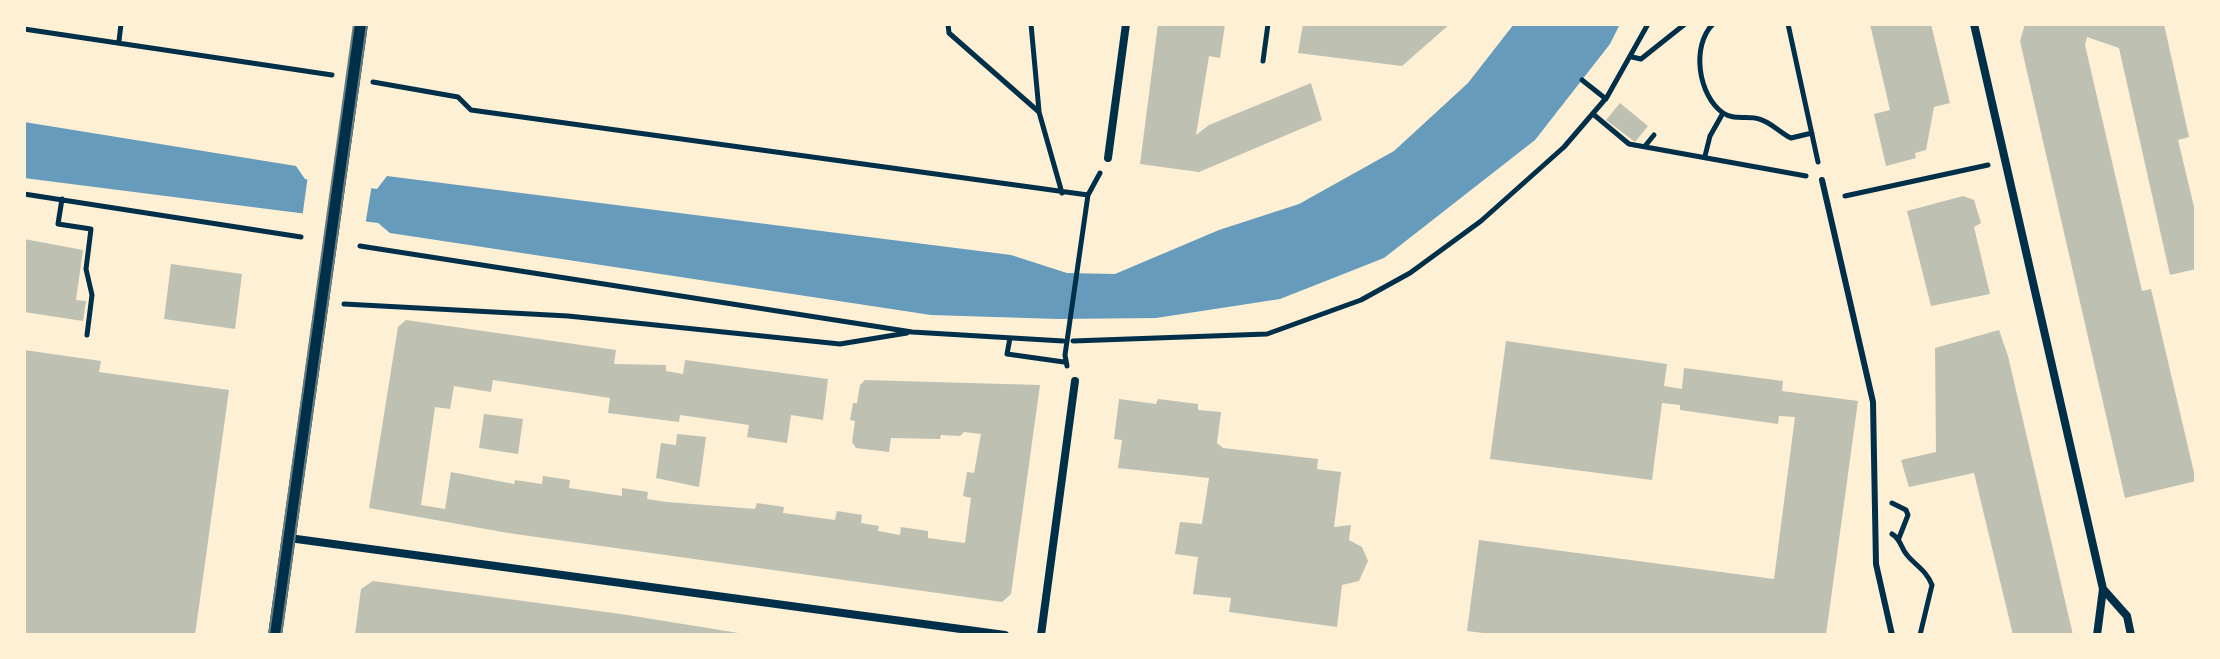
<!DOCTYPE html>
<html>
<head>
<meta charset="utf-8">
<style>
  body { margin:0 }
  #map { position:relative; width:2220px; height:659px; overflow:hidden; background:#fdf0d5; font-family:Spectral,serif }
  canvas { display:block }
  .frame { position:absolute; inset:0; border:26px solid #fdf0d5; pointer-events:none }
</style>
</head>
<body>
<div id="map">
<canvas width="2220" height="659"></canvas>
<div class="frame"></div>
</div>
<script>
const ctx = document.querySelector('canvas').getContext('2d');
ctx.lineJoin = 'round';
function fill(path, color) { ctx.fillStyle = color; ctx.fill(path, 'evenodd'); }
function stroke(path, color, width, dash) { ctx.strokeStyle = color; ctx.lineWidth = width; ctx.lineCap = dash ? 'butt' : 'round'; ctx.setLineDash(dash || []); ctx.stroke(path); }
fill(new Path2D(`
  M1514 24H1620L1610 44 1535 140 1384 258 1280 299 1156 318 1058 319 931 315 390 233 378 223 24 178V122L296 166 305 179 377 189 387 176 1011 255 1067 273 1115 274 1219 230 1299 204 1394 151 1468 83Z`), '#669bbc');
fill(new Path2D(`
  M308 175 372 184 365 226 302 219Z`), '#fdf0d5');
fill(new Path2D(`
  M1158 24H1225L1220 58 1209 56 1196 135 1209 125 1311 83 1322 120 1199 172 1140 164Z
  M1303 24H1450L1402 66 1298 53Z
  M1870 24H1931L1950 103 1934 107 1926 150 1915 153 1916 158 1886 166 1874 114 1890 110Z
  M2025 24H2164L2189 137 2178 140 2196 215V269L2170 275 2119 48 2087 37 2085 45 2142 291 2151 289 2196 481 2125 498 2020 41Z
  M1620 103 1648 126 1635 142 1606 120Z
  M1963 196 1974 200 1981 223 1974 227 1990 294 1931 306 1907 211Z
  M24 239 83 250 76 300 86 301 83 321 24 312Z
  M171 264 242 274 235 329 164 319Z
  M406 320 616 350 614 364 666 365V371L683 374 685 360 828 379 823 420 791 415 787 443 747 437 749 425 680 415 679 422 608 413 610 398 493 380 491 392 454 386 450 409 435 407 421 505 445 509 451 472 514 484 515 480 542 484 543 476 570 480 569 488 622 496V488L648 492 647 499 667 502 755 509 757 503 784 507 783 513 835 520 837 511 862 515 861 523 879 526 878 531 900 535 901 527 928 531V538L965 543 971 498 963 496 967 472 974 473 981 434 964 432 960 436 941 435 940 439 891 438 889 452 856 448 852 442 855 421 850 420 853 403H857L860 385 865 380 1040 385 1011 594 1002 602 508 533 369 508 398 327Z
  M1999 330 2008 356 2073 635H2013L1974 473 1909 487 1901 460 1936 452 1935 348Z
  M1506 341 1667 364 1664 386 1682 389 1684 368 1783 381 1782 391 1858 401 1826 635H1499L1467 631 1479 540 1774 579 1795 417 1779 416 1778 424 1680 410V405L1662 403 1652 480 1490 459Z
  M24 350 101 361 99 372 229 390 195 635H24Z
  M1119 399 1156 404 1158 399 1198 404V410L1221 412 1217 443 1223 448 1318 459 1317 469 1341 472 1334 527 1351 525 1349 540 1362 547 1368 561 1359 581 1342 585 1337 627 1229 612 1231 598 1193 594 1198 557 1175 554 1180 522 1202 524 1209 478 1118 468 1122 440 1114 439Z
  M484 414 523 419 518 454 479 448Z
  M677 434 706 437 699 487 656 478 661 443 676 445Z
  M373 581 621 614 751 635H355L361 589Z`), '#bec0b2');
stroke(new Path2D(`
  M948 24 949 33 1039 112 1062 193
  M1031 24 1039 111
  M1713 24C1691 46 1698 95 1723 113 1735 121 1748 115 1759 119 1771 122 1780 133 1791 138L1812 133
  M1788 24 1818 162
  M24 29 332 75
  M119 41 121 24
  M1632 57 1641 59 1685 24
  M1263 61 1268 24
  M1582 80 1606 99
  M373 82 458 97 471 110 1088 195
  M1593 114 1629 144 1806 176
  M1645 146 1654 135
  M1705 156 1710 136 1723 113
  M24 194 301 237
  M1845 196 1988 165
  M62 199 58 224 91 229 86 269 92 295 87 335
  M360 246 912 332 1063 341
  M344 304 568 316 840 344 907 333
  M1010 338 1007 354 1064 362
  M1073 341 1267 334 1361 300 1410 273 1481 221 1564 147 1607 97 1648 24
  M1067 366 1065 355 1088 195 1100 173
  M1892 503 1906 510 1908 515 1899 538
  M1892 534C1902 540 1900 547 1907 555 1916 566 1926 570 1932 585L1920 635`), '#003049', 5);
stroke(new Path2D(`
  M1822 180 1873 402 1876 564 1892 635`), '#003049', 6);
stroke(new Path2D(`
  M1974 24 2103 589 2097 635
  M1108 158 1126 24
  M289 538 1005 635
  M2103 589 2127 616 2131 635
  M1041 635 1075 381`), '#003049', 8);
stroke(new Path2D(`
  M275 635 361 24`), '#003049', 14);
stroke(new Path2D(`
  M269 635 354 24
  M281 635 367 24`), '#657d81', 2);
</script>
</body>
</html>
